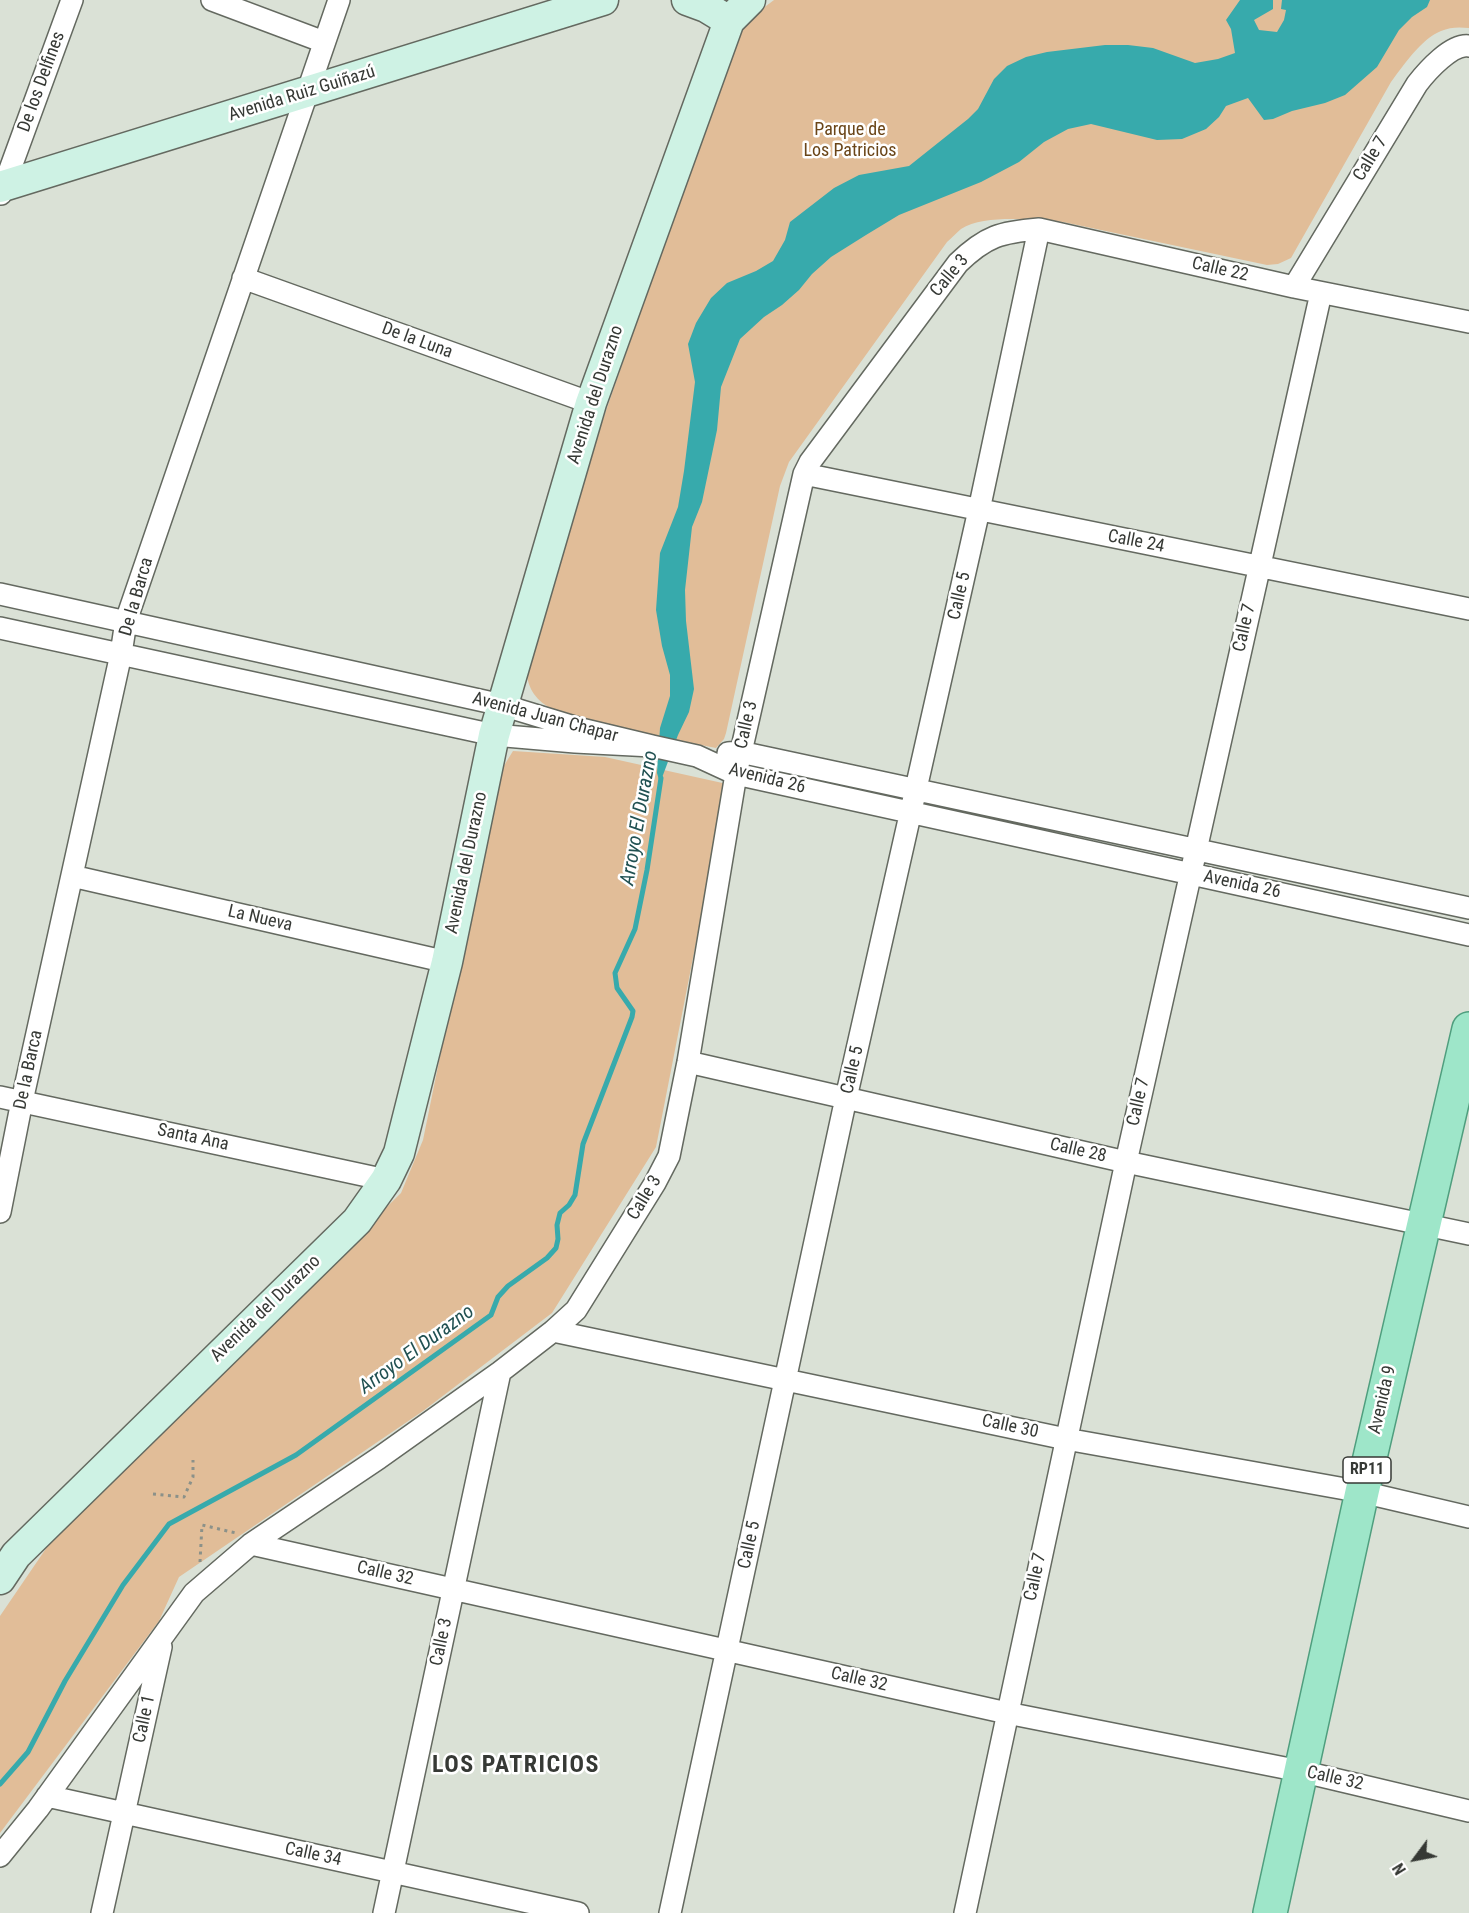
<!DOCTYPE html>
<html>
<head>
<meta charset="utf-8">
<style>
  body { margin:0 }
  #map { position:relative; width:1469px; height:1913px; overflow:hidden; background:#dae1d6; font-family:"Roboto Condensed",sans-serif }
  canvas { display:block }
  .north { position:absolute; left:1385px; top:1829px; width:60px; height:60px; -webkit-text-stroke:4px #fff; paint-order:stroke; rotate:238deg; font-size:16px; font-weight:700; line-height:24px; text-align:center; color:#363935 }
  .north::after { content:''; display:block; margin:auto; width:21px; height:27px; background:#363935; clip-path:polygon(50% 0,100% 100%,50% 72%,0 100%) }
</style>
</head>
<body>
<div id="map">
<canvas width="1469" height="1913"></canvas>
<div class="north">N</div>
</div>
<script>
const ctx = document.querySelector('canvas').getContext('2d');
ctx.lineJoin = 'round';
function fill(path, color) { ctx.fillStyle = color; ctx.fill(path, 'evenodd'); }
function stroke(path, color, width, dash) { ctx.strokeStyle = color; ctx.lineWidth = width; ctx.lineCap = dash ? 'butt' : 'round'; ctx.setLineDash(dash || []); ctx.stroke(path); }
function drawText(font, color, halo, rows, align = 'center') {
  ctx.font = font + ' "Roboto Condensed",sans-serif'; ctx.lineWidth = 5; ctx.setLineDash([]); ctx.textBaseline = 'middle'; ctx.strokeStyle = halo; ctx.fillStyle = color; for (const [text, x, y, turn = 0] of rows) {
    ctx.save(); ctx.translate(x, y); ctx.rotate((+turn || 0) * Math.PI / 180); ctx.textAlign = isNaN(turn) ? turn : align; if (halo) ctx.strokeText(text, 0, 0); ctx.fillText(text, 0, 0); ctx.restore();
  }
}
fill(new Path2D(`
  M774 0H1469V28C1459 27 1450 27 1441 31 1421 39 1403 66 1391 82L1291 258 1278 264 1267 265 1063 222C1035 220 985 214 961 229 956 233 952 238 947 242L789 462 780 486 726 733 724 739 716 748 651 735 556 711C514 691 528 658 533 620L736 38 750 18Z
  M513 751 605 757 727 784 656 1147 552 1313 423 1411 179 1577 159 1621 0 1833V1616L60 1528 401 1193 423 1140 497 777Z`), '#e1bd98');
fill(new Path2D(`
  M1240 0H1273V9L1254 20 1259 30 1277 32 1284 20 1286 10 1281 9 1282 0H1430L1427 7 1412 17 1399 30 1377 67 1345 95 1325 103 1292 111 1273 119 1264 120 1248 98 1226 106 1219 117 1206 129 1182 139 1157 140 1091 124 1068 129 1044 142 1019 162 981 182 899 215 866 235 831 257 812 274 799 290 782 305 764 317 740 339 721 387 717 430 702 502 692 527 685 590 686 621 694 689 689 712 678 735 660 783 657 773 660 728 670 696V675L662 646 656 610 660 553 678 507 684 471 695 382 688 344 696 323 711 298 727 283 756 271 773 261 785 240 790 222 834 188 859 175 909 166 968 119 978 109 994 79 1007 66 1026 57 1047 52 1105 45H1128L1153 48 1195 63 1218 59 1235 53 1231 29 1226 20Z`), '#37aaac');
stroke(new Path2D(`
  M0 1784 28 1752 65 1681 123 1585 169 1524 296 1455 491 1315 498 1297 508 1286 547 1258 556 1248 558 1239 557 1225 560 1213 569 1205 575 1195 583 1144 632 1017 633 1011 617 988 615 973 635 929 647 870 661 778`), '#37aaac', 5);
const minor = new Path2D(`
  M212 0 324 42
  M1 194 72 0
  M243 278 591 403
  M1294 287 1417 84C1427 71 1452 43 1469 46
  M804 474 1469 609
  M0 594 502 705 581 729 652 746 575 742 494 735 0 628
  M652 746 697 756 736 774 1469 935
  M728 753 740 752 1469 908
  M72 876 447 962
  M688 1062 1126 1162 1469 1234
  M0 1097 386 1180
  M0 1212 22 1101 121 654 126 621 339 0
  M553 1331 1066 1439 1362 1492 1469 1517
  M251 1544 1007 1713 1300 1771 1469 1811
  M47 1796 578 1913
  M0 1856 38 1809 194 1593 251 1544 379 1458 500 1372 553 1331 576 1310 655 1183 669 1156 688 1062 736 774 804 474 810 462 958 263C986 236 1001 232 1039 229L1294 287 1469 322
  M102 1913 161 1647
  M384 1913 500 1372
  M670 1913 846 1098 979 510 1039 229
  M965 1913 1126 1162 1321 293`);
const secondary = new Path2D(`
  M687 0 706 7 729 21
  M0 187 603 0
  M0 1579 16 1555 357 1221 386 1180 399 1153 447 962 494 735 591 403 729 21 750 0`);
const primary = new Path2D(`
  M1270 1913 1362 1492 1469 1029`);
stroke(minor, '#646960', 24);
stroke(secondary, '#646960', 33);
stroke(primary, '#4f9e7e', 36);
stroke(new Path2D(`
  M153 1494 184 1497 193 1477V1460
  M200 1562 202 1525 236 1533`), '#8b9189', 3, [3, 4.5]);
stroke(minor, '#fff', 21);
stroke(secondary, '#cef2e4', 30);
stroke(primary, '#9ee6c9', 33);
for (const [x, y, w] of [
  [1367,1470,48]
]) { const box = new Path2D(); box.roundRect(x - w / 2, y - 13, w, 26, 4.5); ctx.fillStyle = '#fff'; ctx.fill(box); stroke(box, '#363935', 1.5); }
drawText('bold 16px', '#363935', null, [
  ["RP11",1367,1470]
]);
drawText('18px', '#363935', '#fff', [
  ["De los Delfines",42,82,-70],
  ["Avenida Ruiz Guiñazú",302,94,-17],
  ["Calle 7",1371,159,-59],
  ["Calle 22",1220,270,13],
  ["Calle 3",950,276,-50],
  ["De la Luna",417,341,20],
  ["Avenida del Durazno",596,395,-72],
  ["Calle 24",1136,542,11],
  ["Calle 5",960,596,-77],
  ["De la Barca",137,597,-74],
  ["Calle 7",1245,628,-77],
  ["Avenida Juan Chapar",545,718,15],
  ["Calle 3",747,725,-77],
  ["Avenida 26",767,779,14],
  ["Avenida del Durazno",467,863,-78],
  ["Avenida 26",1242,885,12],
  ["La Nueva",260,919,13],
  ["De la Barca",29,1070,-78],
  ["Calle 5",853,1070,-77],
  ["Calle 7",1139,1102,-77],
  ["Santa Ana",193,1138,12],
  ["Calle 28",1078,1151,13],
  ["Calle 3",645,1198,-59],
  ["Avenida del Durazno",266,1309,-44],
  ["Avenida 9",1383,1400,-77],
  ["Calle 30",1010,1427,12],
  ["Calle 5",750,1545,-78],
  ["Calle 32",385,1574,13],
  ["Calle 7",1036,1577,-78],
  ["Calle 3",442,1642,-78],
  ["Calle 32",859,1680,13],
  ["Calle 1",145,1719,-78],
  ["Calle 32",1335,1779,13],
  ["Calle 34",313,1855,12]
]);
drawText('18px', '#6a4518', '#fff', [
  ["Parque de",850,130],
  ["Los Patricios",850,151]
]);
drawText('italic 20px', '#215152', '#fff', [
  ["Arroyo El Durazno",640,818,-80],
  ["Arroyo El Durazno",417,1350,-36]
]);
ctx.letterSpacing = '1.5px';
drawText('bold 24px', '#363935', '#fff', [
  ["LOS PATRICIOS",516,1766]
]);
ctx.letterSpacing = '0px';
</script>
</body>
</html>
